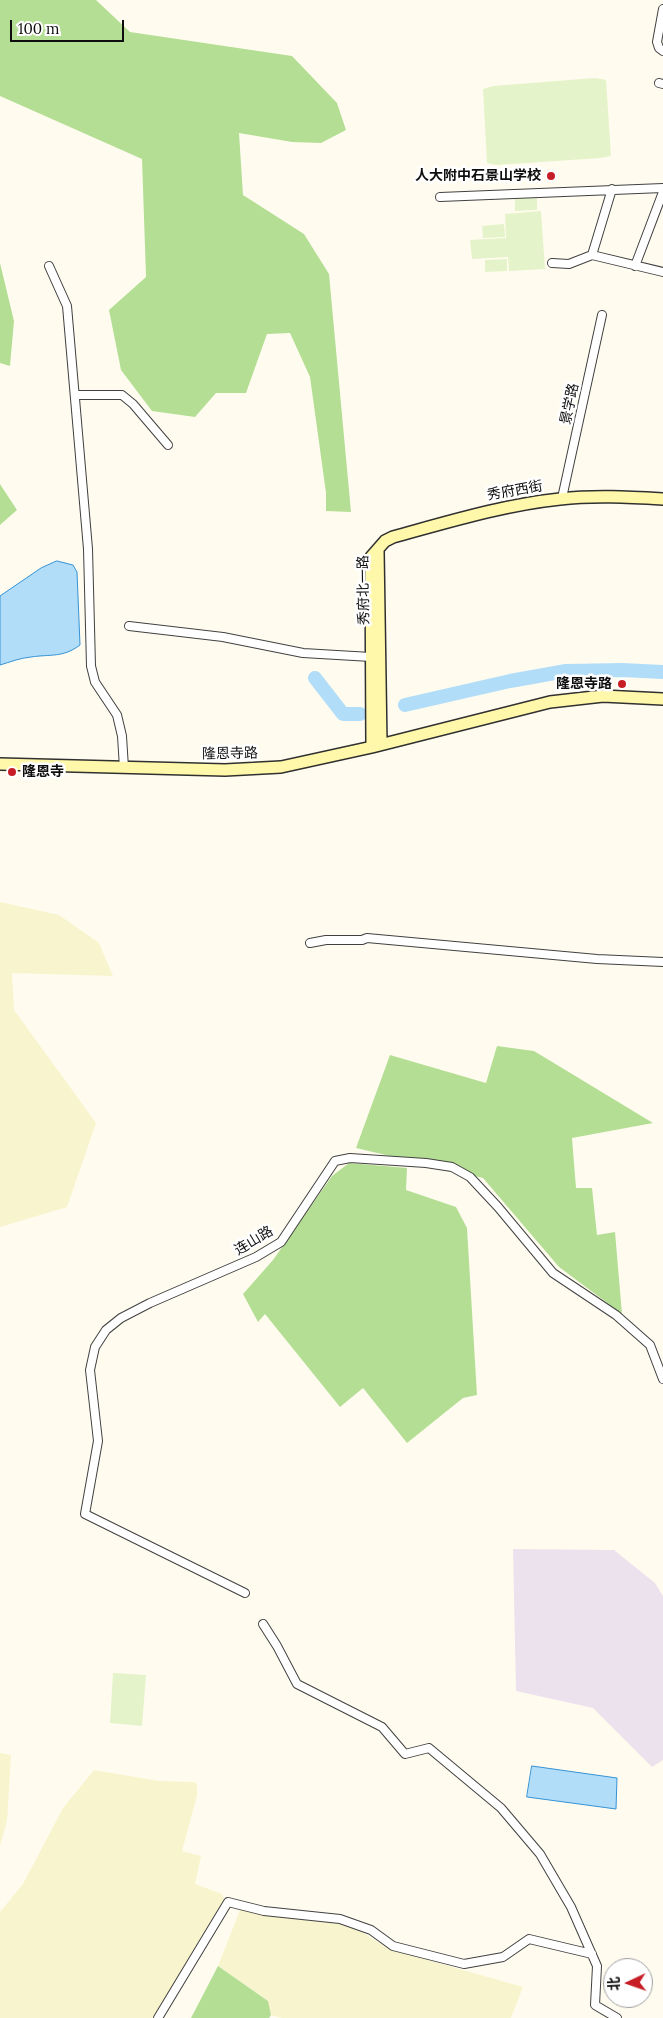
<!DOCTYPE html>
<html>
<head>
<meta charset="utf-8">
<style>
  body { margin:0 }
  #map { position:relative; width:663px; height:2018px; overflow:hidden; background:#fffcef; font-family:Lora,"Noto Sans SC",serif }
  canvas { display:block }
  .north { position:absolute; left:603px; top:1958px; width:50px; height:50px; box-sizing:border-box; background:#fff; border:1px solid #9f9f9f; border-radius:50%; rotate:267deg; font-size:14px; font-weight:700; line-height:20px; text-align:center; color:#0e0e0e }
  .north::after { content:''; display:block; margin:auto; width:18px; height:22px; background:#c61e24; clip-path:polygon(50% 0,100% 100%,50% 72%,0 100%) }
  .scale { position:absolute; left:10px; top:20px; width:114px; height:22px; box-sizing:border-box; border:2px solid #0e0e0e; border-top:0; padding-left:6px; font-size:15px; line-height:18px; white-space:nowrap; color:#0e0e0e; -webkit-text-stroke:4px #fff; paint-order:stroke }
</style>
</head>
<body>
<div id="map">
<canvas width="663" height="2018"></canvas>
<div class="north">北</div>
<div class="scale">100 m</div>
</div>
<script>
const ctx = document.querySelector('canvas').getContext('2d');
ctx.lineJoin = 'round';
function fill(path, color) { ctx.fillStyle = color; ctx.fill(path, 'evenodd'); }
function stroke(path, color, width, dash) { ctx.strokeStyle = color; ctx.lineWidth = width; ctx.lineCap = dash ? 'butt' : 'round'; ctx.setLineDash(dash || []); ctx.stroke(path); }
function drawText(font, color, halo, rows, align = 'center') {
  ctx.font = font + ' Lora,"Noto Sans SC",serif'; ctx.lineWidth = 5; ctx.setLineDash([]); ctx.textBaseline = 'middle'; ctx.strokeStyle = halo; ctx.fillStyle = color; for (const [text, x, y, turn = 0] of rows) {
    ctx.save(); ctx.translate(x, y); ctx.rotate((+turn || 0) * Math.PI / 180); ctx.textAlign = isNaN(turn) ? turn : align; if (halo) ctx.strokeText(text, 0, 0); ctx.fillText(text, 0, 0); ctx.restore();
  }
}
fill(new Path2D(`
  M513 1549 614 1550 655 1583 663 1596V1760L652 1767 593 1708 516 1691Z`), '#ece2ed');
fill(new Path2D(`
  M0 902 59 915 99 943 113 976 12 973 14 1010 96 1123 67 1207 0 1227Z
  M0 1753 11 1755 7 1821 0 1846Z
  M94 1770 159 1781 194 1782 197 1784V1796L182 1851 201 1856 195 1884 222 1894 224 1899 155 2018H0V1912L23 1884 63 1808Z
  M240 1910 334 1922 362 1932 389 1949 523 1987 511 2018H282L271 2015 267 2000 218 1966Z`), '#f7f4ce');
fill(new Path2D(`
  M0 0H96L130 32 292 56 337 103 346 130 321 143 292 142 239 133 243 195 304 234 329 274 351 512 326 511V493L310 377 290 333 267 334 246 393H216L195 417 152 411 121 370 109 310 146 277 142 159 0 96Z
  M0 263 14 321 10 366 0 363Z
  M0 484 17 510 0 525Z
  M497 1046 534 1051 653 1123 572 1138 576 1188H592L597 1235 615 1232 622 1314 559 1267 483 1178 356 1148 390 1055 486 1083Z
  M349 1163 407 1168 406 1190 456 1207 467 1228 477 1395 463 1398 407 1443 363 1388 340 1407 265 1314 258 1322 243 1294 273 1260 332 1176Z
  M218 1966 268 2001 271 2015 269 2018H191Z`), '#b5de95');
fill(new Path2D(`
  M595 78 606 80 611 156 600 158 496 165 487 163 483 89 493 86Z
  M537 197V210L515 211V199Z
  M541 211 545 269 509 271 508 257 472 259 470 240 506 238 505 214Z
  M504 224 505 237 483 238 482 226Z
  M507 259V271L485 272V260Z
  M113 1673 146 1675 142 1726 110 1723Z`), '#e4f3c9');
const water = new Path2D(`
  M57 561 73 565 77 572 80 645C63 658 50 654 31 657 20 658 10 662 0 665V596L41 568Z
  M532 1766 617 1778 616 1809 527 1797Z`);
fill(water, '#b1ddf9');
stroke(water, '#3492d5', 1);
stroke(new Path2D(`
  M315 678 343 714H360
  M405 705 510 681 566 671 622 670 663 672`), '#b1ddf9', 14);
const street = new Path2D(`
  M663 9 657 42 659 48 663 51
  M659 83 663 84
  M440 197 663 188
  M592 255 612 189
  M552 263 569 264 592 255 663 272
  M49 266 67 306 88 549 91 666 95 682 117 715 122 736 124 768
  M635 266 663 192
  M75 395H122L133 404 168 445
  M562 498 602 315
  M129 626 223 637 303 653 371 657
  M310 943 326 940H362L367 938 597 959 663 962
  M245 1593 85 1514 98 1441 90 1370 95 1347 106 1330 121 1318 150 1303 256 1257 281 1242 335 1161 350 1158 426 1163 452 1167 470 1177 498 1207 553 1273 616 1315 650 1345 663 1379
  M263 1624 277 1646 297 1684 382 1727 405 1754 429 1748 501 1808 540 1854 571 1907 597 1966 595 2005 617 2018
  M158 2018 228 1902 264 1911 340 1919 371 1930 393 1946 464 1964 503 1957 529 1939 592 1954`);
const secondary = new Path2D(`
  M378 550 381 744
  M372 747 371 557 385 541 393 537C448 522 503 505 560 499 594 495 629 497 663 499
  M0 764 225 770 281 767 372 747 550 702 603 696 663 699`);
stroke(street, '#414141', 10);
stroke(secondary, '#303030', 14);
stroke(street, '#fff', 8);
stroke(secondary, '#fff7aa', 11);
for (const [x, y, r, color] of [
  [551,176,5,"#c61e24"],
  [622,684,5,"#c61e24"],
  [12,772,5,"#c61e24"]
]) { const dot = new Path2D(); dot.arc(x, y, r, 0, 2 * Math.PI); ctx.fillStyle = color; ctx.fill(dot); stroke(dot, '#fff', 2); }
drawText('bold 14px', '#0e0e0e', '#fff', [
  ["人大附中石景山学校",541,176],
  ["隆恩寺路",612,684],
  ["隆恩寺",22,772,"left"]
], 'right');
drawText('14px', '#0e0e0e', '#fff', [
  ["景学路",570,404,-78],
  ["秀府西街",515,491,-10],
  ["秀府北一路",364,590,-91],
  ["隆恩寺路",230,754,-1],
  ["连山路",254,1241,-31]
]);
</script>
</body>
</html>
